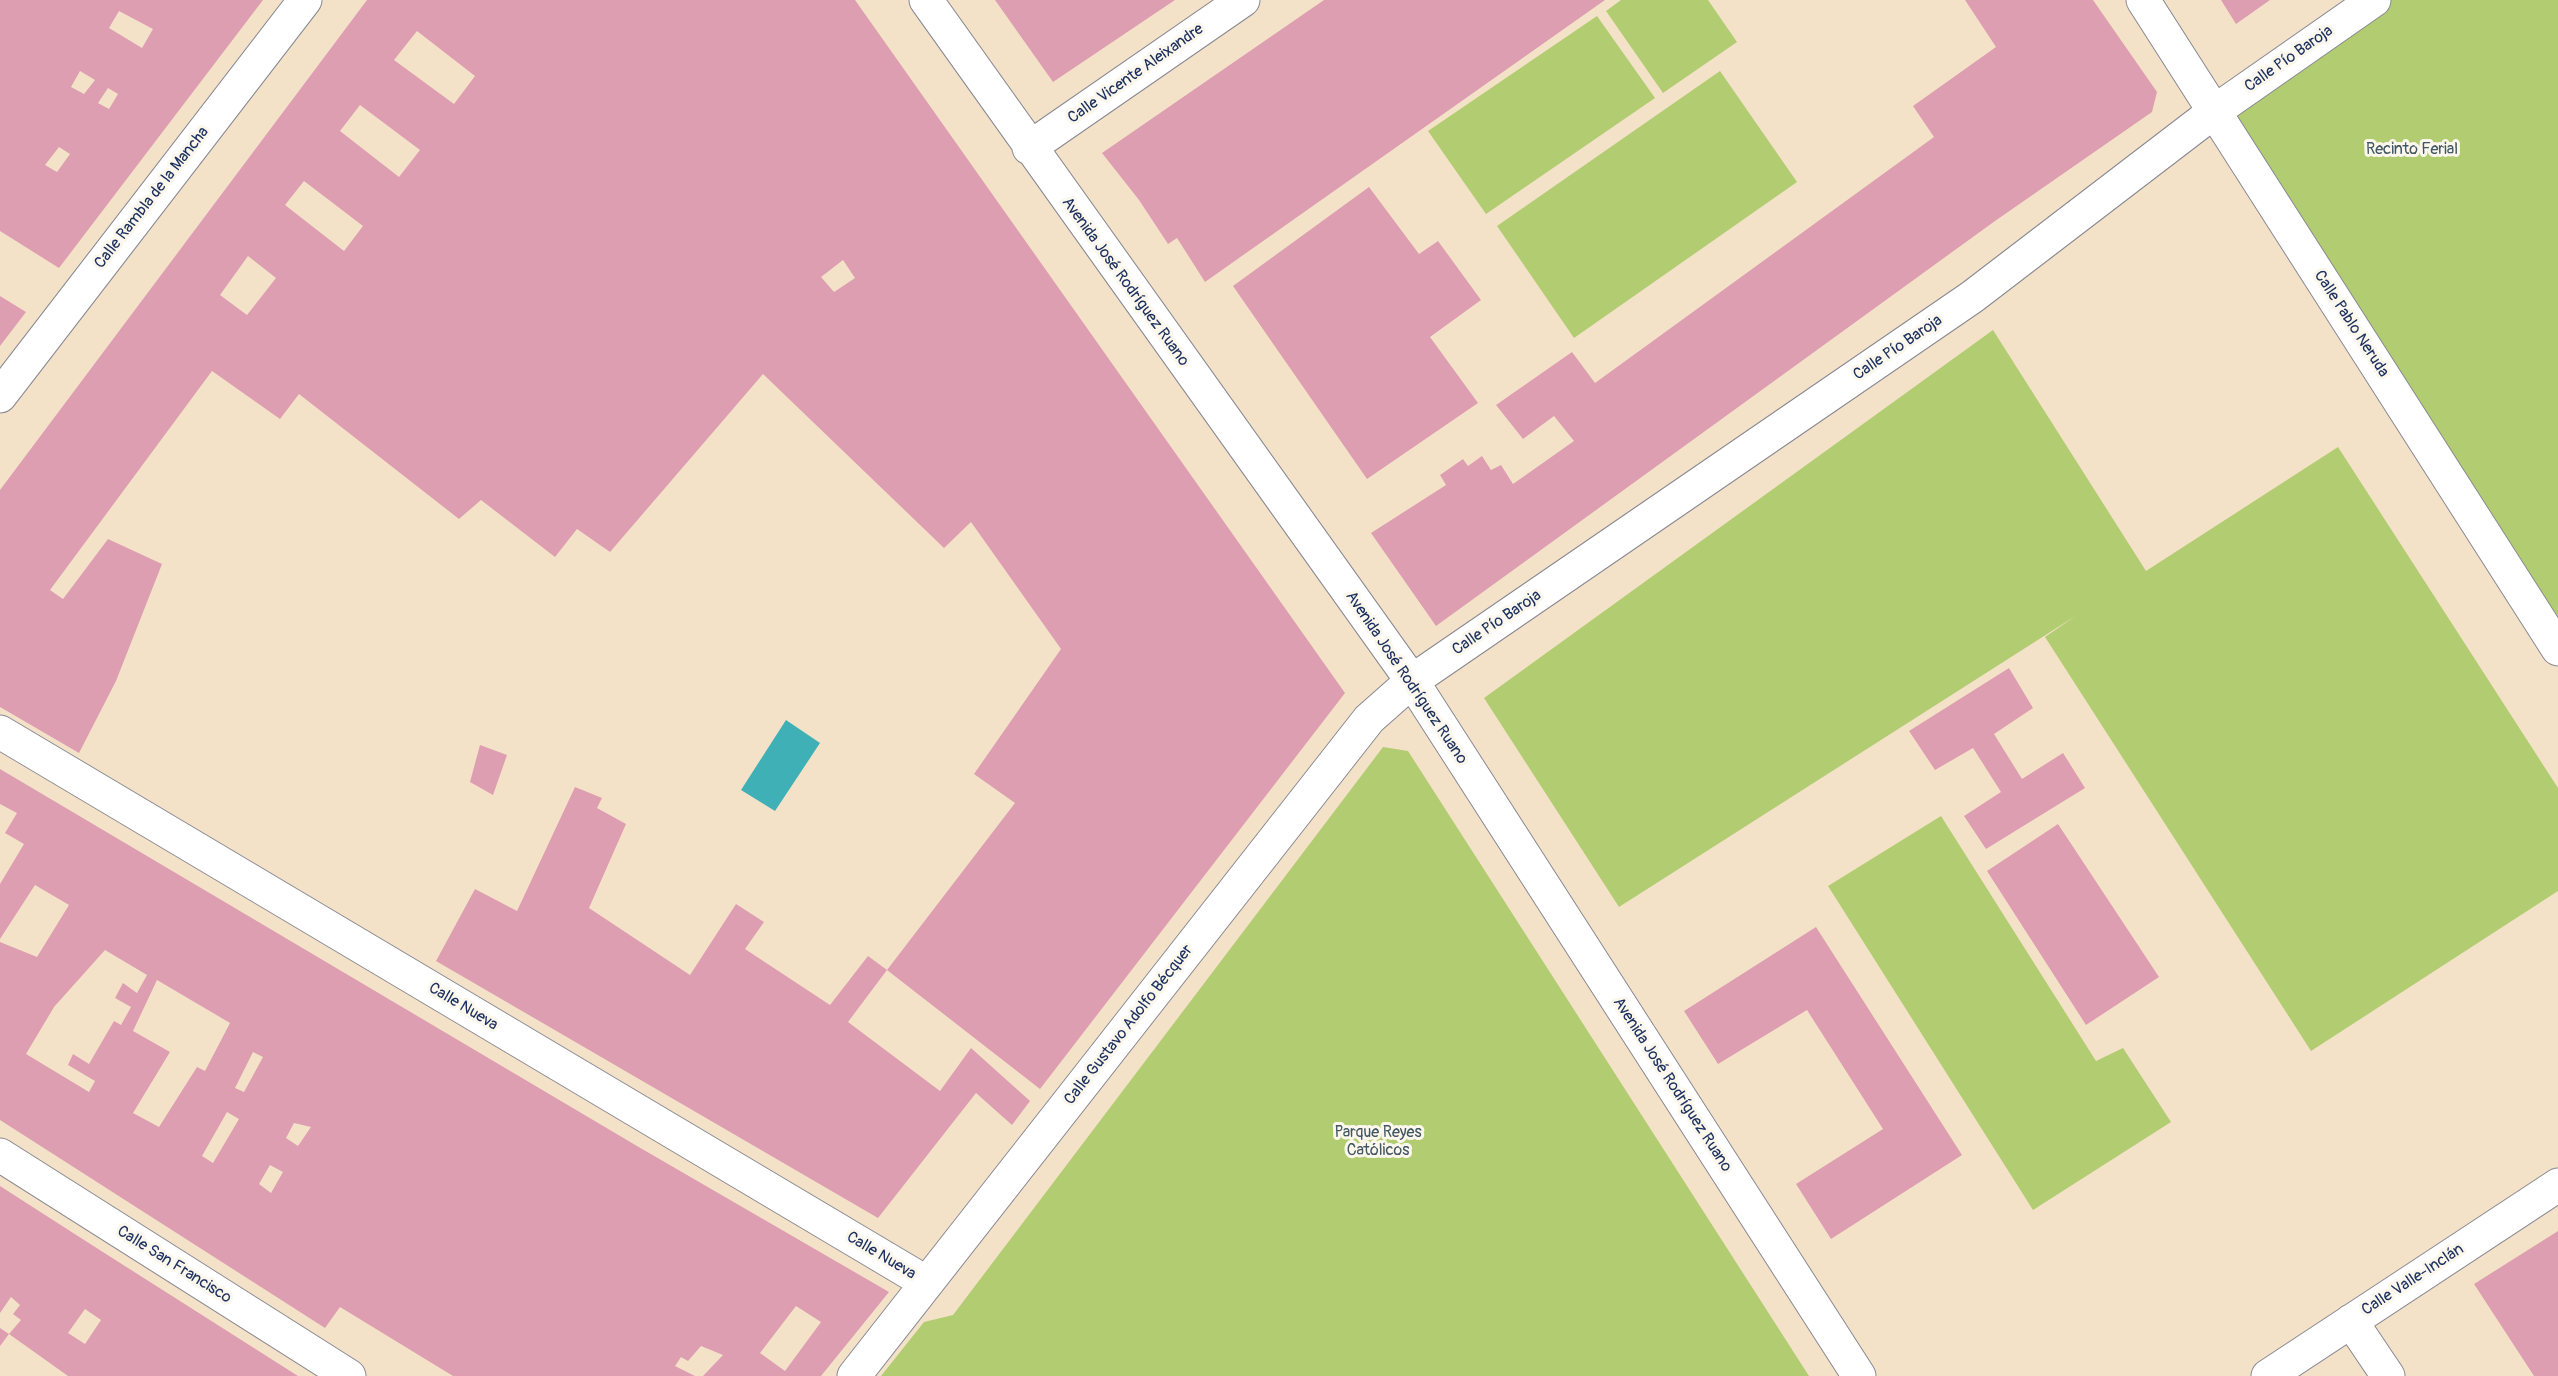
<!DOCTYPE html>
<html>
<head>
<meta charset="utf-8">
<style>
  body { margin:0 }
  canvas { display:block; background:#f4e2c8 }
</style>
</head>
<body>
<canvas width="2558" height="1376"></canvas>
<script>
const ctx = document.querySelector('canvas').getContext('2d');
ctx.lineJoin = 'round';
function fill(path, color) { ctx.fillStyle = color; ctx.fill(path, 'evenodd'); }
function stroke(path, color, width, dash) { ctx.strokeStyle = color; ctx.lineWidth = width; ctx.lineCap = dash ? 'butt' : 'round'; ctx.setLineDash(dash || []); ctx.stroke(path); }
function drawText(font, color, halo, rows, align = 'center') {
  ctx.font = font + ' Pangolin,sans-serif'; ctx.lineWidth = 6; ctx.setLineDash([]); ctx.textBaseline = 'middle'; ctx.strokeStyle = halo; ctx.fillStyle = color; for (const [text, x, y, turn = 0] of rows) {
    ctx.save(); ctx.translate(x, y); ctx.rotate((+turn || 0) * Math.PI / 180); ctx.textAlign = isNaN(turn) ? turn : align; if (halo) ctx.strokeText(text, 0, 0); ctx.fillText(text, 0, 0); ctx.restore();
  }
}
fill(new Path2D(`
  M1621 0H1708L1737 42 1663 93 1606 11Z
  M2374 0H2558V649L2215 111Z
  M1597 16 1655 98 1486 214 1428 131Z
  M1720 71 1797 182 1574 338 1497 226Z
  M1993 330 2146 571 2338 447 2558 788V891L2311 1051 2045 637 2077 615 1619 907 1484 698Z
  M1383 747 1408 751 1809 1376H881L924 1322 953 1315Z
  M1941 816 2096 1061 2123 1048 2171 1122 2033 1210 1828 886Z`), '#b2cc72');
fill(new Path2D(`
  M786 720 820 743 775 811 741 790Z`), '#3fb0b6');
fill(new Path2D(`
  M0 0H263L59 268 0 231ZM119 11 153 29 142 48 109 28ZM80 71 95 80 84 94 71 87ZM108 88 118 94 109 109 98 103ZM59 147 70 154 57 172 45 165Z
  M367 0H855L1345 693 1040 1089 887 970 1015 803 974 774 1061 649 971 522 944 548 763 374 610 552 577 529 555 557 481 500 459 519 299 394 280 419 212 371 50 590 63 599 108 539 162 564 116 681 79 753 0 707V490ZM417 31 475 76 454 104 394 60ZM360 105 420 150 399 177 340 131ZM304 181 363 226 344 251 285 205ZM248 256 276 278 247 315 220 295ZM843 260 855 278 834 292 821 277Z
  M995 0H1175L1053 82Z
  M1324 0H1605L1205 282 1177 238 1168 244 1139 200 1102 153Z
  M1965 0H2093L2157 92 2152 112 1995 221 1436 626 1371 533 1446 485 1440 475 1463 459 1468 466 1482 456 1491 470 1501 465 1513 484 1574 441 1554 416 1523 439 1496 405 1572 352 1595 383 1934 137 1913 106 1996 47Z
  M2221 0H2270L2236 24Z
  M1369 187 1419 254 1438 241 1481 300 1430 337 1478 403 1367 479 1233 286Z
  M0 296 26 312 0 346Z
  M2009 668 2033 708 1994 734 2022 779 2063 753 2085 788 1986 849 1964 816 2001 792 1973 748 1935 770 1909 731Z
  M480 745 507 755 493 795 470 782Z
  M0 769 637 1146 889 1292 821 1376H703L723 1355 701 1346 688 1361 681 1357 675 1366 695 1376H453L340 1307 325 1328 0 1120V942L37 957 69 905 35 885 0 939V884L24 844 5 833 17 813 0 804ZM105 950 147 975 137 993 123 983 115 998 131 1007 121 1025 114 1021 89 1064 73 1054 68 1065 95 1081 89 1092 26 1054 54 1007ZM157 980 230 1023 205 1071 197 1067 159 1127 133 1113 170 1052 133 1031ZM253 1052 263 1057 244 1092 235 1088ZM227 1112 239 1119 213 1163 202 1156ZM294 1123 311 1127 298 1146 286 1138ZM270 1165 283 1172 271 1193 259 1184ZM796 1306 821 1322 785 1371 760 1353Z
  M575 787 602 798 597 808 626 824 589 908 690 975 736 904 764 922 745 949 830 1005 868 956 887 970 848 1022 940 1091 971 1048 1030 1101 1012 1125 976 1093 878 1218 436 961 475 889 517 911Z
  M2058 824 2159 977 2086 1025 1987 871Z
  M1816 927 1962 1155 1831 1239 1796 1184 1883 1129 1807 1010 1718 1064 1684 1011Z
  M0 1186 95 1247 298 1376H68L9 1334 0 1346V1328L9 1334 21 1320 13 1314 20 1305 11 1297 0 1313ZM85 1309 101 1320 85 1344 68 1333Z
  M2558 1231V1376H2534L2474 1284Z`), '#dd9eb1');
const minor = new Path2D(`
  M926 0 1412 681 1859 1376
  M2143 0 2558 649
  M1029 148 1243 0
  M0 396 305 0
  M0 732 927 1283
  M0 1155 349 1376
  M2351 1321 2388 1376
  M854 1376 1369 719 1412 681 1972 297 2215 111 2374 0
  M2268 1376 2558 1185`);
stroke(minor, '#888893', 35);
stroke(minor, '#fff', 33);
drawText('16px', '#1b2f5e', '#fbf7ec', [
  ["Calle Pío Baroja",2289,59,-35],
  ["Calle Vicente Aleixandre",1136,74,-35],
  ["Calle Rambla de la Mancha",152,198,-52],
  ["Avenida José Rodríguez Ruano",1125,282,54],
  ["Calle Pablo Neruda",2351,324,57],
  ["Calle Pío Baroja",1898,348,-34],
  ["Calle Pío Baroja",1497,623,-34],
  ["Avenida José Rodríguez Ruano",1406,678,56],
  ["Calle Nueva",463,1007,31],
  ["Calle Gustavo Adolfo Bécquer",1129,1025,-52],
  ["Avenida José Rodríguez Ruano",1672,1085,57],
  ["Calle Nueva",881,1256,31],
  ["Calle San Francisco",174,1265,32],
  ["Calle Valle-Inclán",2413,1280,-33]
]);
drawText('16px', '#415663', '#fbf7ec', [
  ["Recinto Ferial",2412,150],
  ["Parque Reyes",1378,1133],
  ["Católicos",1378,1151]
]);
</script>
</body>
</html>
